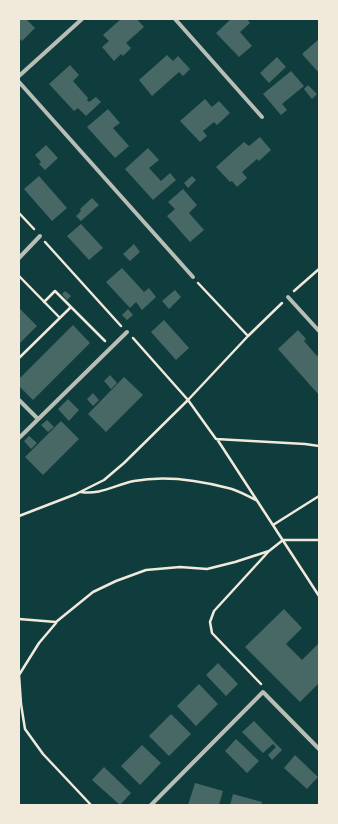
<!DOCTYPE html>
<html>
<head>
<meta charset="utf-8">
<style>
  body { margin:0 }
  #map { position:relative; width:338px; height:824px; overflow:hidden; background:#0f3d3e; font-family:Spectral,serif }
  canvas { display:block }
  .frame { position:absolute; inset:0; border:20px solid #f1e9da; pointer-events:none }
</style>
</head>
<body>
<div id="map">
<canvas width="338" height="824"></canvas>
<div class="frame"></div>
</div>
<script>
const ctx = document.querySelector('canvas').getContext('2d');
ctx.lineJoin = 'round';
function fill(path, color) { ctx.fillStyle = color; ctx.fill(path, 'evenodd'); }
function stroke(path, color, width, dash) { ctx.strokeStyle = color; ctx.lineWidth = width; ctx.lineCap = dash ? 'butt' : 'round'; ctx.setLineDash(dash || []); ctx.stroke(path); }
fill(new Path2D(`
  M22 19H26L35 28 22 41 19 38V20Z
  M121 19H137L144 27 126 43 131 48 123 56 121 54 114 61 102 47 109 41 103 35Z
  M231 19H247L250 23 240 32 252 46 239 57 216 33Z
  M319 39V73L302 54Z
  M167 55 173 61 178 56 190 69 183 76 179 72 152 96 139 80Z
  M277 57 286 67 269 83 260 73Z
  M70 65 79 75 73 81 88 98 87 100 89 102 96 97 101 102 86 116 78 108 74 111 49 84Z
  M291 71 304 86 282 104 287 110 281 115 263 94Z
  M308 85 317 94 312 99 304 89Z
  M205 99 212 107 219 101 230 113 217 125 214 122 203 131 207 136 200 142 180 121Z
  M108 109 120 123 113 128 129 146 115 158 87 127Z
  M260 137 271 150 259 161 257 159 242 172 247 178 237 187 232 181 230 182 216 167 244 142 249 146Z
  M46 145 58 158 45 170 39 164 41 162 35 155Z
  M148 148 159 160 149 168 161 181 170 173 176 180 153 200 125 169Z
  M39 176 67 208 52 221 24 189Z
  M192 176 196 180 188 188 184 183Z
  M183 189 197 205 189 213 204 230 190 242 167 216 175 209 168 202Z
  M92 198 99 205 81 221 76 216 81 211 80 209Z
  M81 224 103 248 89 260 67 236Z
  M134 244 140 252 130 261 123 254Z
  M122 268 144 292 149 288 156 297 142 310 136 302 130 308 106 282Z
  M175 290 181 297 169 309 162 301Z
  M65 291 71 296 67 300 62 294Z
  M19 308 37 326 19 344Z
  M128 309 133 315 127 320 122 315Z
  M164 320 189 348 176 360 151 332Z
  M73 325 90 343 33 400 19 386V379Z
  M298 330 306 339 304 341 317 356 319 354V395L278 349Z
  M110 375 117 383 111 389 104 381Z
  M124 377 143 395 106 432 88 414Z
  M93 393 99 400 93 406 87 399Z
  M68 399 79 410 69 421 58 409Z
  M47 420 54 427 48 432 41 425Z
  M61 421 79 439 43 475 25 457Z
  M29 436 37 443 31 449 24 441Z
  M284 609 302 628 286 644 302 660 318 644 319 645V683L300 702 245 647Z
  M218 663 238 684 226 696 206 675Z
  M199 684 218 704 196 726 177 706Z
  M171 714 191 734 169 756 149 736Z
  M254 721 282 750 272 760 268 755 276 747 273 744 263 753 242 732Z
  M236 739 259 761 247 773 225 751Z
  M142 745 161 763 140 785 121 766Z
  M295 755 318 777 307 789 284 768Z
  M104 767 131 793 120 805 92 780Z
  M195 783 223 791 219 805H188Z
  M233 794 262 802 261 805H230Z`), '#486865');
stroke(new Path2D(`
  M19 213 34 229
  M45 242 121 326
  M19 276 60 318
  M198 283 248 336
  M294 291 319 269
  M44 302 55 291 105 341
  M133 338 188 400 248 336 282 303
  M19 358 71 307
  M217 439 319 596
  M81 492C100 495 115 485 134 481 165 475 198 480 228 488 238 490 247 496 256 500
  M19 516 76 494 104 480 124 463 188 400 216 439 305 444 319 446
  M273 525 319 496
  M19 619 56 622 93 592 116 581 146 570 180 567 207 569 235 562 269 551
  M56 623 39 643 19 675 21 704 25 729 43 754 91 805
  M261 684 212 633 210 622 214 611 269 551 283 540H319`), '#f1e9da', 2.5);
stroke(new Path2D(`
  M175 19 262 117
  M19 76 82 19
  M19 82 193 277
  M19 258 40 236
  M288 297 319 331
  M19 400 38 419
  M19 438 127 332
  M151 805 263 692 319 749`), '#b8beb3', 4);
</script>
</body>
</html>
